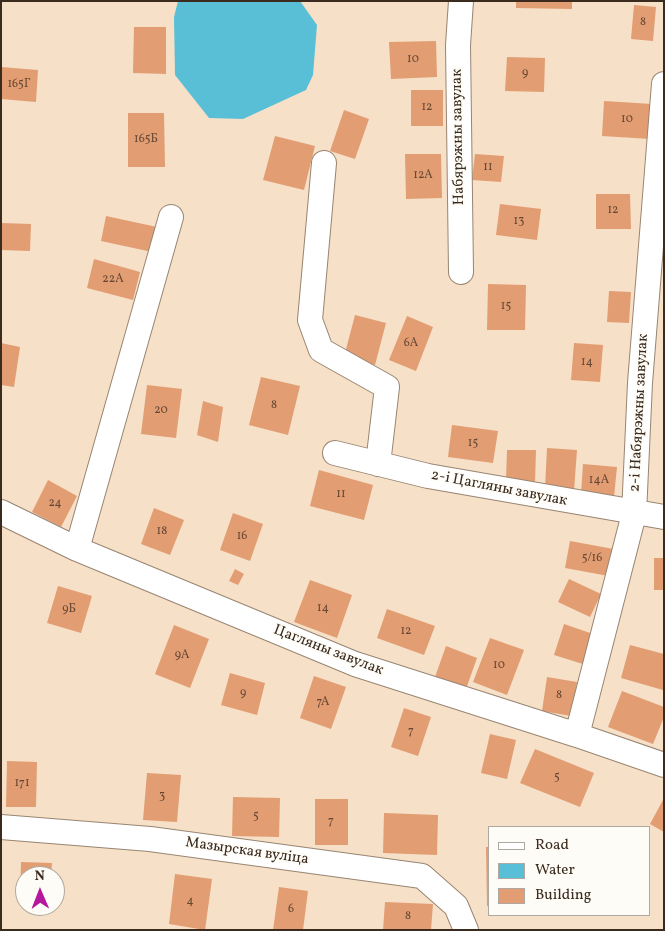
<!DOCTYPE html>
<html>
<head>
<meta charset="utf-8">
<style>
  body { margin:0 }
  #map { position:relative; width:665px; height:931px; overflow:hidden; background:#f6e0c7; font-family:Vollkorn,serif }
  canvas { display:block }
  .frame { position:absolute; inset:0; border:2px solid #3b2a1e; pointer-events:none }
  .legend { position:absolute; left:488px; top:826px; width:162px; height:90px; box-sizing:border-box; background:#fdfcf7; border:1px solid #afa8a0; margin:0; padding:6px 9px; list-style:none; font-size:15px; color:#3b2a1e }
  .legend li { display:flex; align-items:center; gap:10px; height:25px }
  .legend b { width:25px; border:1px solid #afa8a0 }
  .north { position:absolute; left:15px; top:866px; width:50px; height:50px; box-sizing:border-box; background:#fdfcf7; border:1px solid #afa8a0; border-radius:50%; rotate:359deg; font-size:14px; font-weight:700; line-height:20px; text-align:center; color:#3b2a1e }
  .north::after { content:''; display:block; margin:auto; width:18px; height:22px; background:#b5179e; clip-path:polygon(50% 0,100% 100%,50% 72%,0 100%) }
</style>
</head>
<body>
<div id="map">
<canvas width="665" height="931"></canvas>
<div class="frame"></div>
<ul class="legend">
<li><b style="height:6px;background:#fff"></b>Road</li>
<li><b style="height:14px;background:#59bfd7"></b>Water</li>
<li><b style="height:14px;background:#e29d73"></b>Building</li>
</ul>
<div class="north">N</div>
</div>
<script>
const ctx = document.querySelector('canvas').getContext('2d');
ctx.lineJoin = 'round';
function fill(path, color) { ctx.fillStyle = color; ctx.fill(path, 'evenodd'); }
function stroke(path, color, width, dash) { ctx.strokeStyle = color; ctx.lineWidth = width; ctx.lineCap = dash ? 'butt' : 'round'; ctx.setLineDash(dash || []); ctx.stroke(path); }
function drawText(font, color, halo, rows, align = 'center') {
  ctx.font = font + ' Vollkorn,serif'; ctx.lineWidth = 4; ctx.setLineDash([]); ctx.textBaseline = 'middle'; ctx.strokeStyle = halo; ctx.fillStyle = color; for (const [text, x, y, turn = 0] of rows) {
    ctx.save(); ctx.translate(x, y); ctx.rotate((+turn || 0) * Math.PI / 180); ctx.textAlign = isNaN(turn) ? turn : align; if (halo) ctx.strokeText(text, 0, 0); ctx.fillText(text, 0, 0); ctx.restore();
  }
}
fill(new Path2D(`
  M178 1H300L317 25 313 75 306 90 243 119 209 118 175 75 174 17Z`), '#59bfd7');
fill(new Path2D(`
  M516 1H572V9L516 8Z
  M634 5 656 7 653 41 631 39Z
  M134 27H166V74L133 73Z
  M436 41 437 77 391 79 389 42Z
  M507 57 545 58 544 92 505 91Z
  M1 67 38 70 36 102 1 99Z
  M411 90H443V126H411Z
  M604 101 652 104 650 139 602 136Z
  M344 110 369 119 355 159 330 151Z
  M128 113H164L165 167H128Z
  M275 136 315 146 304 190 263 180Z
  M405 154H441L442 198 406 199Z
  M475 154 504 156 501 182 472 180Z
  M596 194H630L631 229H596Z
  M500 204 541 209 537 240 496 235Z
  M106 216 157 227 152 252 101 241Z
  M1 223 31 224 30 251 1 250Z
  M94 259 140 272 133 300 87 288Z
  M488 284 526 285 525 330H487Z
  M609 291 631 292 629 323 607 322Z
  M355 315 386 323 375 365 344 357Z
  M407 316 433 327 416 371 389 360Z
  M1 343 20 347 14 387 1 385Z
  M574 343 603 345 600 382 571 380Z
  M261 377 300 386 288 435 249 425Z
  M147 385 182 389 176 438 141 434Z
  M203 401 223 407 218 442 197 435Z
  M452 425 498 431 493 463 448 457Z
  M547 448 577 450 574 491 545 489Z
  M507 450H536L535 482 506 481Z
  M583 464 617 467 614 497 581 494Z
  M319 470 373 485 364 520 310 506Z
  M48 480 77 496 61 527 32 512Z
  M154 508 184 520 170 555 141 544Z
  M233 513 263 524 250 561 220 550Z
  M570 541 619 550 614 577 565 568Z
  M654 558H664V590H654Z
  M235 569 244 574 238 585 229 581Z
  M569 579 601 594 590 617 558 602Z
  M310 580 352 595 337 638 294 622Z
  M58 586 92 596 81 633 47 623Z
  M387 609 435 626 424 655 377 638Z
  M564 624 596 635 586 665 554 655Z
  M174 625 209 639 190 688 155 674Z
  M490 638 524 650 507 695 473 682Z
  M630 645 664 654 663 690 621 678Z
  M446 646 477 658 466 689 435 677Z
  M230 673 265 683 257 715 221 705Z
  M314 676 346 687 331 729 300 718Z
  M547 677 577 682 571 716 542 711Z
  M622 691 664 707V717L653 744 608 727Z
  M404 708 431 717 418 756 391 747Z
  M490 734 516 740 507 779 481 773Z
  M535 749 594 773 580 807 520 783Z
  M7 761 37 762 36 807H6Z
  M147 773 181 775 177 822 143 820Z
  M233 797 280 798 279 837 232 836Z
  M664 798V832L650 824Z
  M315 799H348V845H315Z
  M384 813 438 815 437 855 383 853Z
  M486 847H489V906H487Z
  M21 862 52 863 51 876H25V898H20Z
  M175 874 212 879 205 930 169 924Z
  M279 887 308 891 303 930H273Z
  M385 902 433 904 431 930H383Z`), '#e29d73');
const minor = new Path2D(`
  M461 1 458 45 461 272
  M324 163 310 320 321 350 387 387 378 464
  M335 453 428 476 664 517
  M1 512 77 549 355 664 577 735 664 765
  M77 549 171 217
  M577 735 634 514 640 383 664 84
  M1 827 150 839 422 876 456 906 466 930`);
stroke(minor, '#988572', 26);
stroke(minor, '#fff', 24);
drawText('12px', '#654733', null, [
  ["8",643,23],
  ["10",413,60],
  ["9",525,74],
  ["165Г",19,85],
  ["12",427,108],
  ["10",627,120],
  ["165Б",146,140],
  ["11",488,168],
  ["12А",423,176],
  ["12",613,211],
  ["13",519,222],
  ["22А",113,280],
  ["15",506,307],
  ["6А",411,344],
  ["14",587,363],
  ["8",274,406],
  ["20",161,411],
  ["15",473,444],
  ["14А",599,481],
  ["11",341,495],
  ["24",55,504],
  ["18",162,532],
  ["16",242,537],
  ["5/16",592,559],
  ["14",323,609],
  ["9Б",69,610],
  ["12",406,632],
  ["9А",182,656],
  ["10",499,666],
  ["9",243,694],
  ["8",559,696],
  ["7А",323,703],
  ["7",411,732],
  ["5",557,778],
  ["171",22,784],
  ["3",162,797],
  ["5",256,817],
  ["7",331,822],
  ["4",190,902],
  ["6",291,910],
  ["8",408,917]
]);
drawText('15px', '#3b2a1e', '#fdfcf7', [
  ["Набярэжны завулак",459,137,-91],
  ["2-і Набярэжны завулак",640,413,-87],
  ["2-і Цагляны завулак",499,489,11],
  ["Цагляны завулак",328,651,21],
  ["Мазырская вуліца",247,852,8]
]);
</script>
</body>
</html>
